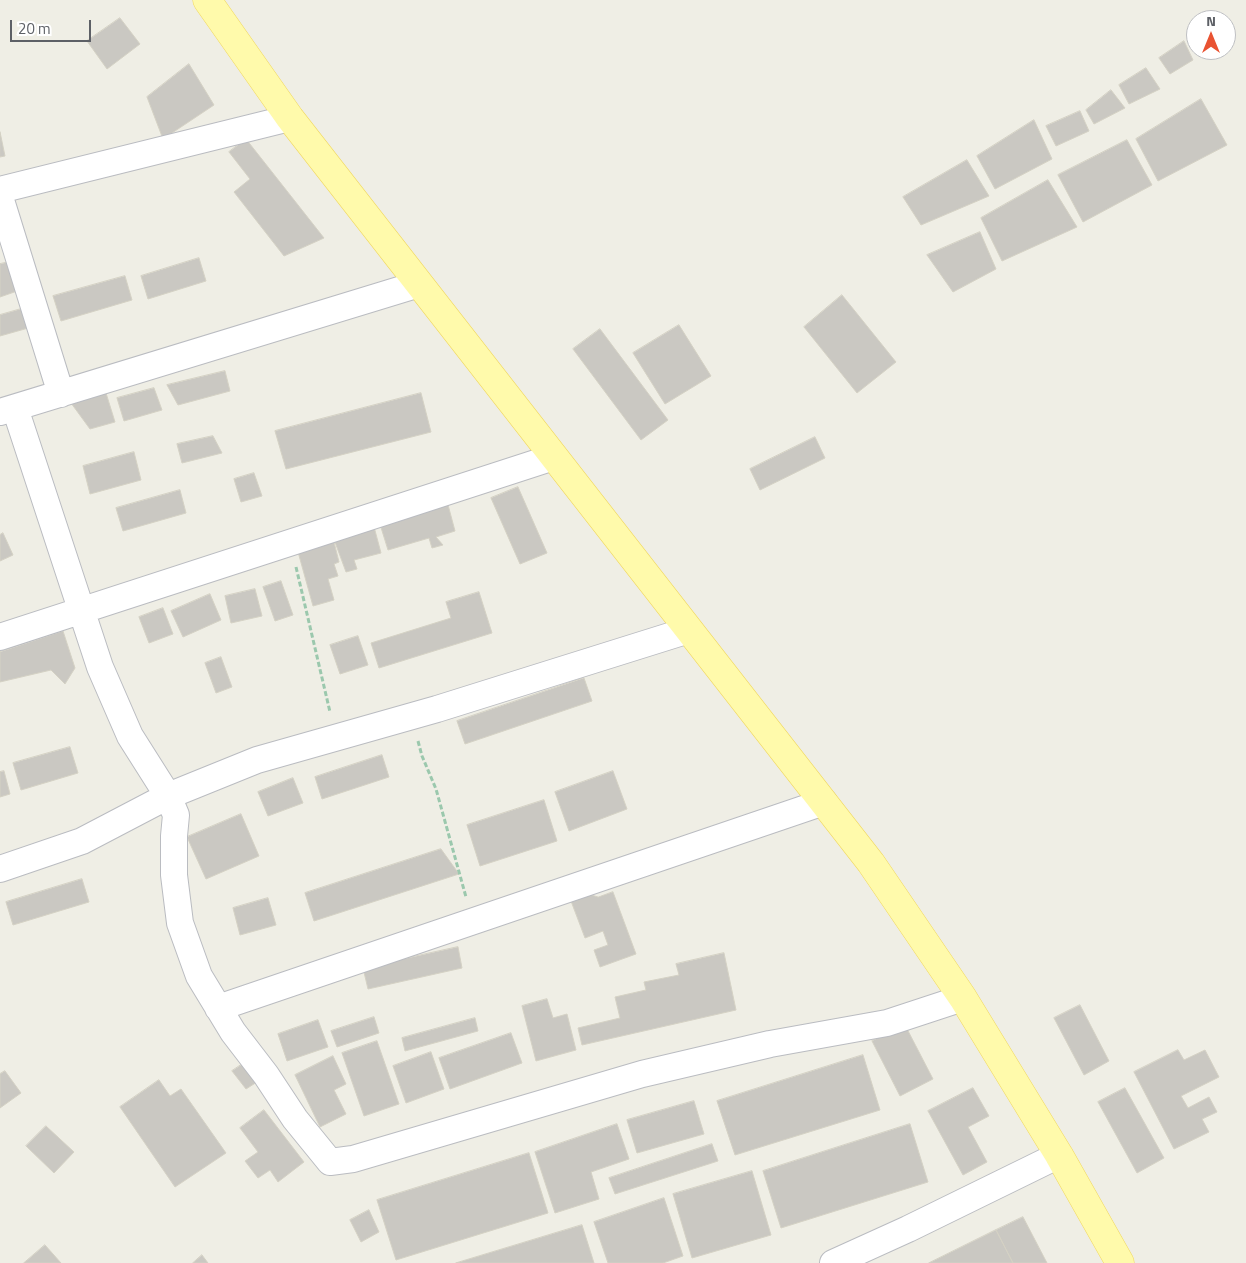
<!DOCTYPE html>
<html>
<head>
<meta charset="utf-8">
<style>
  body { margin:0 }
  #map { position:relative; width:1246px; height:1263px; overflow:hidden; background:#efeee5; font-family:"Titillium Web",sans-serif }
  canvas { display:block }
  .north { position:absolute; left:1186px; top:10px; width:50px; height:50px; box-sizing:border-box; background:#fff; border:1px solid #bebfc2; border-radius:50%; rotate:0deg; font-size:14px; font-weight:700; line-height:20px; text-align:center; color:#5d6066 }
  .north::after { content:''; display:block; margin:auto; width:18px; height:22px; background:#e95332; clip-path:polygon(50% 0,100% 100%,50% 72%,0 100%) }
  .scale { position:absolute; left:10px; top:20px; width:81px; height:22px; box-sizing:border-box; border:2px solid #5d6066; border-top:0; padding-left:6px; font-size:15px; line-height:18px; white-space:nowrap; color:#5d6066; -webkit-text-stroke:4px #fff; paint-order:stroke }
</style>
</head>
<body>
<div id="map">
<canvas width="1246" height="1263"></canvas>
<div class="north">N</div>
<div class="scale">20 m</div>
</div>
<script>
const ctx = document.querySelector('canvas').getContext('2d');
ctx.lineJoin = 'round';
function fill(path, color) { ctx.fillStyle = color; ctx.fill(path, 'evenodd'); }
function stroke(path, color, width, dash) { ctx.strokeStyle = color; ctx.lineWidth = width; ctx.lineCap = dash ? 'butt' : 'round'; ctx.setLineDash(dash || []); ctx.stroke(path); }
const building = new Path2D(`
  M120 18 140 44 107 69 87 41Z
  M1184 41 1193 60 1170 74 1159 58Z
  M189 64 214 105 163 139 147 97Z
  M1146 68 1160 89 1129 104 1119 85Z
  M1111 90 1125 108 1094 124 1086 110Z
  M1201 99 1227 145 1158 181 1136 139Z
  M1080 111 1089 131 1056 146 1046 126Z
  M1034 120 1052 159 995 189 977 156Z
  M0 132 5 156 0 157Z
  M246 139 324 238 284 256 234 192 250 179 229 152Z
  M1127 140 1152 185 1083 222 1058 175Z
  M967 160 989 196 921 225 903 197Z
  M1048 180 1077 227 1002 261 981 218Z
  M980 232 996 269 953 292 927 255Z
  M199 258 206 281 148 299 141 276Z
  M14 261 23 289 0 297V264Z
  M125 276 132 300 61 321 53 296Z
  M842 295 896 362 857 393 804 327Z
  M28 307 39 325 0 336V315Z
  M679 325 711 376 665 404 633 353Z
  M600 329 668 420 641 440 573 349Z
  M225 371 230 391 178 405 167 385Z
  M154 388 162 410 124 421 117 398Z
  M106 393 115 422 90 429 71 403Z
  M421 393 431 432 286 469 275 431Z
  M213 436 222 453 182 463 177 444Z
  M815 437 825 458 760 490 750 469Z
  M134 452 141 480 90 494 83 466Z
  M254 473 262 496 241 502 234 479Z
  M518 487 547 553 520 564 491 498Z
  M180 490 186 513 123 531 116 508Z
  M447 501 455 531 436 537 443 545 432 548 429 538 388 550 379 521Z
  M373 523 381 553 354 560 357 569 346 572 332 534Z
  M3 533 13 555 0 561V535Z
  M332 534 339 562 334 564 338 576 328 579 334 600 313 606 295 541Z
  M281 581 293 615 275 621 263 587Z
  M255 589 262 616 231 623 225 596Z
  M479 592 492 633 379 668 371 643 451 618 446 602Z
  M210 594 221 620 183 637 171 611Z
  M163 608 173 634 149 643 139 617Z
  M63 631 75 668 65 684 51 670 0 682V652Z
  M358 636 368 665 340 674 330 645Z
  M221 657 232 687 216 693 205 663Z
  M584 678 592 701 465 744 457 721Z
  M70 747 78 773 21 790 13 763Z
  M382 755 389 777 322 799 315 777Z
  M4 771 10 794 0 797V772Z
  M613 771 627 809 569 831 555 792Z
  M293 778 303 803 268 816 258 792Z
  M544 800 557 841 480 866 467 825Z
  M241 814 259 856 206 879 187 837Z
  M441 849 459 874 314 921 305 893Z
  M82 879 89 902 13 925 6 902Z
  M613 892 636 954 600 967 594 950 608 945 603 931 585 938 571 901 588 894 598 897Z
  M268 898 276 925 240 935 233 908Z
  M458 947 462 968 368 989 363 968Z
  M724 953 736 1010 582 1045 578 1028 620 1018 615 997 646 990 644 982 679 975 676 964Z
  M547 999 553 1018 567 1014 576 1050 536 1061 522 1006Z
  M1080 1005 1109 1061 1084 1075 1054 1018Z
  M374 1017 379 1033 337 1047 331 1031Z
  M475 1018 478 1031 405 1051 402 1038Z
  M318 1020 328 1047 287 1061 278 1034Z
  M905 1025 933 1079 900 1096 872 1041Z
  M511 1033 522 1063 450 1089 439 1058Z
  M377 1041 399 1104 364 1116 342 1053Z
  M1178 1050 1184 1060 1205 1050 1219 1077 1181 1096 1188 1108 1209 1097 1217 1112 1202 1119 1209 1132 1174 1149 1134 1072Z
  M431 1052 444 1089 406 1103 393 1066Z
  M863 1055 880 1110 735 1155 717 1101Z
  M333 1056 346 1084 334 1090 346 1114 320 1127 295 1075Z
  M244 1063 257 1082 246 1089 232 1071Z
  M5 1071 21 1093 0 1108V1074Z
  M159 1080 170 1096 181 1089 226 1153 175 1187 120 1107Z
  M973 1088 989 1116 968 1127 987 1162 963 1175 928 1111Z
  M1125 1088 1164 1158 1137 1173 1098 1102Z
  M694 1101 704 1134 637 1153 627 1120Z
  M264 1110 304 1162 278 1182 270 1170 258 1178 245 1161 258 1152 240 1128Z
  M617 1124 629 1159 591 1172 599 1199 555 1213 535 1152Z
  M910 1124 928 1182 781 1228 763 1171Z
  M46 1126 74 1152 54 1173 26 1146Z
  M712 1144 718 1161 615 1194 609 1178Z
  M529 1153 548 1213 396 1260 377 1200Z
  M752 1171 771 1235 692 1258 673 1194Z
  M664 1198 683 1256 663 1263H608L594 1222Z
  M369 1210 379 1232 361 1242 350 1220Z
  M1023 1217 1047 1263H1013L996 1230Z
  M582 1225 594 1263H456Z
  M996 1230 1013 1263H929Z
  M45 1245 61 1263H24Z
  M202 1255 208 1263H193Z`);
fill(building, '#cac8c2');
stroke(building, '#d4d1c4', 1);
const minor = new Path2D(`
  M0 190 290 118
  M0 197 61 394
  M15 408 100 667 130 736 168 796 176 815 174 836V875L180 923 199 976 233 1032 266 1075 295 1119 330 1162 353 1159 642 1074 770 1044 887 1023 963 998
  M0 412 419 284
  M0 637 554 457
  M0 869 82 841 168 796 257 760 437 709 689 630
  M218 1008 824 802
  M833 1263 908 1229 1059 1155`);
const major = new Path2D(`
  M207 0 290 118 871 863 963 998 1059 1155 1120 1263`);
stroke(minor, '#babcc1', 28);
stroke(major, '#f1d75c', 29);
stroke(new Path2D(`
  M296 567 330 712
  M418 741 422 756 436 789 466 897`), '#9bc8ad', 3, [5, 2.5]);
stroke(minor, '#fff', 26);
stroke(major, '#fffaab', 28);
</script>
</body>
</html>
